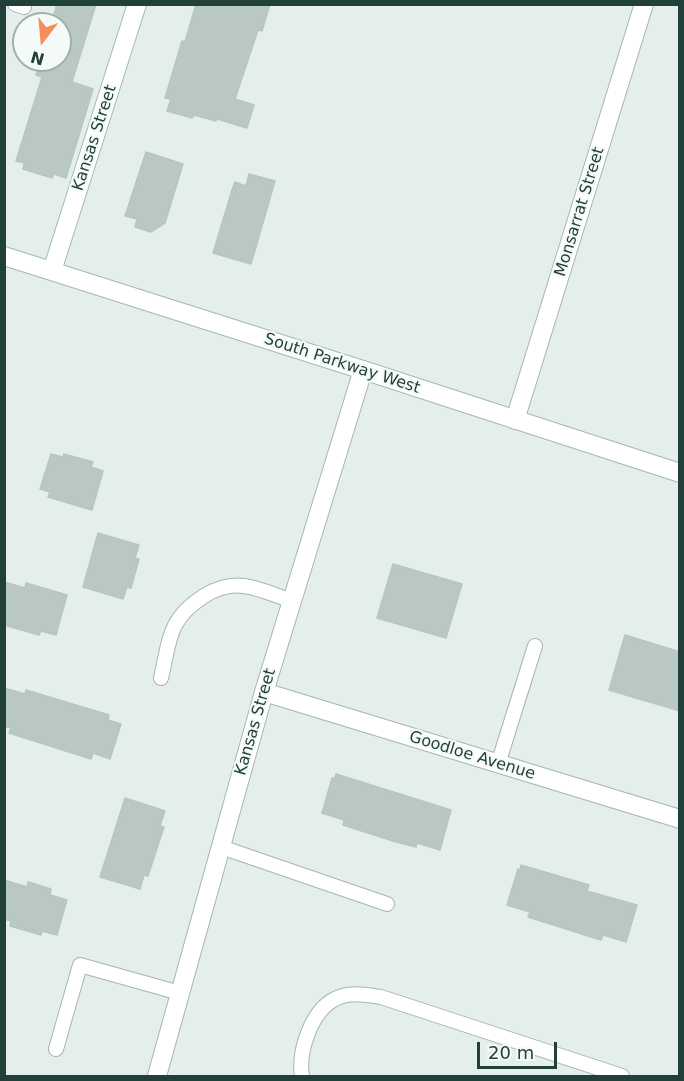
<!DOCTYPE html>
<html>
<head>
<meta charset="utf-8">
<style>
  body { margin:0 }
  #map { position:relative; width:684px; height:1081px; overflow:hidden; background:#e4eeea; font-family:"DejaVu Sans",sans-serif }
  canvas { display:block }
  .frame { position:absolute; inset:0; border:6px solid #22403a; pointer-events:none }
  .north { position:absolute; left:12px; top:12px; width:60px; height:60px; box-sizing:border-box; background:#f4faf7; border:2px solid #a0b0ab; border-radius:50%; rotate:196deg; font-size:16px; font-weight:700; line-height:24px; text-align:center; color:#22403a }
  .north::after { content:''; display:block; margin:auto; width:21px; height:27px; background:#f58e5a; clip-path:polygon(50% 0,100% 100%,50% 72%,0 100%) }
  .scale { position:absolute; left:477px; top:1042px; width:80px; height:27px; box-sizing:border-box; border:3px solid #22403a; border-top:0; padding-left:8px; font-size:18px; line-height:21px; white-space:nowrap; color:#22403a; -webkit-text-stroke:4px #f4faf7; paint-order:stroke }
</style>
</head>
<body>
<div id="map">
<canvas width="684" height="1081"></canvas>
<div class="frame"></div>
<div class="north">N</div>
<div class="scale">20 m</div>
</div>
<script>
const ctx = document.querySelector('canvas').getContext('2d');
ctx.lineJoin = 'round';
function fill(path, color) { ctx.fillStyle = color; ctx.fill(path, 'evenodd'); }
function stroke(path, color, width, dash) { ctx.strokeStyle = color; ctx.lineWidth = width; ctx.lineCap = dash ? 'butt' : 'round'; ctx.setLineDash(dash || []); ctx.stroke(path); }
function drawText(font, color, halo, rows, align = 'center') {
  ctx.font = font + ' "DejaVu Sans",sans-serif'; ctx.lineWidth = 4.5; ctx.setLineDash([]); ctx.textBaseline = 'middle'; ctx.strokeStyle = halo; ctx.fillStyle = color; for (const [text, x, y, turn = 0] of rows) {
    ctx.save(); ctx.translate(x, y); ctx.rotate((+turn || 0) * Math.PI / 180); ctx.textAlign = isNaN(turn) ? turn : align; if (halo) ctx.strokeText(text, 0, 0); ctx.fillText(text, 0, 0); ctx.restore();
  }
}
const building = new Path2D(`
  M57 4H96L72 82 93 89 66 178 54 174 52 178 23 169 24 163 16 161 42 77 36 75 40 60H60V24H51Z
  M196 4H270L262 31 258 30 235 99 254 105 247 128 217 119 216 121 194 115 192 118 167 111 171 99 165 98 182 41 185 42Z
  M146 152 183 164 165 223 151 232 135 227 137 219 125 216Z
  M249 174 275 181 251 264 213 253 232 190 235 182 246 186Z
  M51 454 63 457 64 454 93 462 91 467 103 471 92 510 48 497 50 492 40 489Z
  M98 533 139 545 135 558 139 559 131 588 127 587 123 599 83 587Z
  M393 564 462 584 446 638 377 618Z
  M4 582 25 588 26 583 67 595 56 635 41 631 39 635 4 625Z
  M625 635 680 652V711L609 690Z
  M4 688 25 694 26 690 109 715 108 720 121 724 110 759 93 753 91 759 9 733 11 728 4 726Z
  M336 774 451 810 440 850 417 843 416 847 396 842 343 825 344 820 322 813 332 778H335Z
  M125 798 165 811 160 826 164 827 148 876 144 875 140 889 100 877Z
  M521 865 589 885 587 891 637 905 626 942 603 935 601 940 528 917 530 912 507 905 518 869 520 870Z
  M4 880 27 887 28 882 51 889 50 895 67 900 57 935 42 931 41 935 10 926 11 921 4 919Z`);
fill(building, '#b9c8c3');
stroke(building, '#b6c7c2', 1.5);
const lane = new Path2D(`
  M15 4 24 7
  M161 678C170 639 168 619 204 596 217 588 229 584 244 586 260 588 277 596 292 601
  M498 764 535 646
  M221 847 387 904
  M56 1049 80 965 180 993
  M302 1076C298 1052 311 1011 335 999 350 991 366 995 381 997L622 1076`);
const street = new Path2D(`
  M515 420 644 4
  M264 692 680 819
  M157 1076 264 692 363 370`);
const secondary = new Path2D(`
  M4 256 363 370 680 473
  M52 271 137 4`);
stroke(lane, '#a6b6b2', 16);
stroke(street, '#a6b6b2', 20);
stroke(secondary, '#a1bab3', 20);
stroke(lane, '#fff', 14);
stroke(street, '#fff', 18);
stroke(secondary, '#fff', 18);
drawText('16px', '#22403a', '#f4faf7', [
  ["Kansas Street",95,138,-72],
  ["Monsarrat Street",580,212,-73],
  ["South Parkway West",342,364,18],
  ["Kansas Street",256,722,-74],
  ["Goodloe Avenue",472,756,17]
]);
</script>
</body>
</html>
